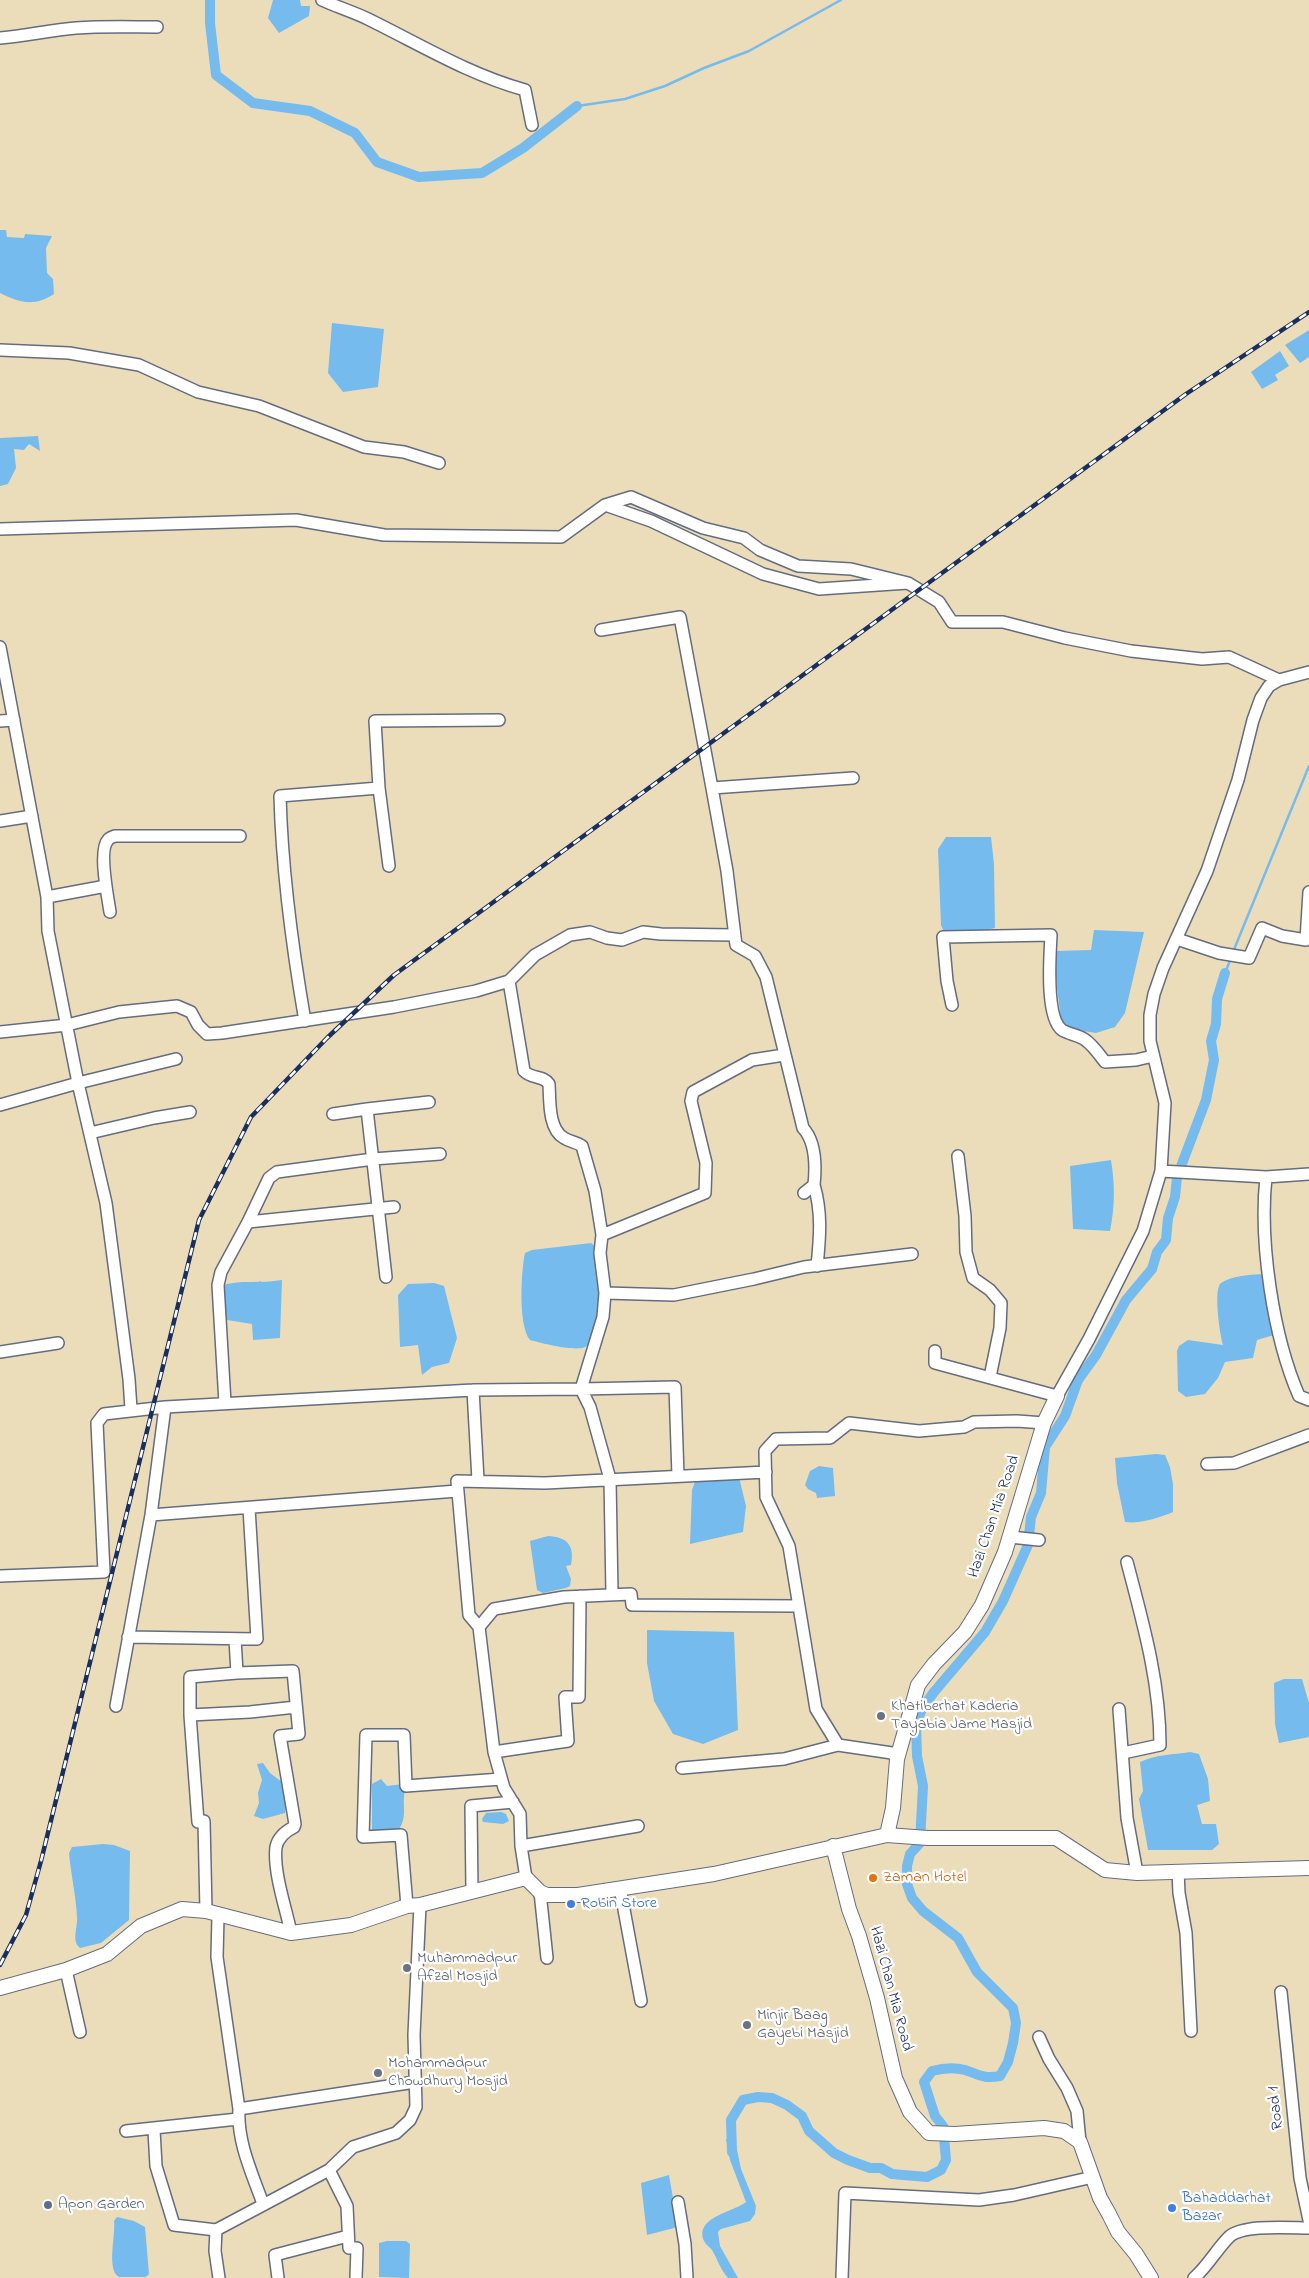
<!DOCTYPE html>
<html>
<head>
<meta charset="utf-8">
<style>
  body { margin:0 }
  canvas { display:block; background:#ecddba }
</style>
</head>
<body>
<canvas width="1309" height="2278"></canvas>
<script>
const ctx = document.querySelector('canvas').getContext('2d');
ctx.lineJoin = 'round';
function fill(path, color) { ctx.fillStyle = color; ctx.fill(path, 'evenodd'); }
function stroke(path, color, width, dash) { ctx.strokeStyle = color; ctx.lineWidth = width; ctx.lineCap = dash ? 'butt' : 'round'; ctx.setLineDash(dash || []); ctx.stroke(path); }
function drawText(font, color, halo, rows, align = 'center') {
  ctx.font = font + ' "Indie Flower",sans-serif'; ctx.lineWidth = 4.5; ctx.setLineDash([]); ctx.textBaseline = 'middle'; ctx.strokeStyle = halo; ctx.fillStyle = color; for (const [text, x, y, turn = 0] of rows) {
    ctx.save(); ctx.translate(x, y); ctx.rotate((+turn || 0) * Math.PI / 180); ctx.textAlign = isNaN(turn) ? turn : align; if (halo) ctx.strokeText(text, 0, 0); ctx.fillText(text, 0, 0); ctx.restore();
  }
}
fill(new Path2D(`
  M273 0H300L301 6H310L309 16 279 33 268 18Z
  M0 230H6L7 237 24 238 25 234 52 236 46 248 47 273 53 279 54 294C34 307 20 303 0 293Z
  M332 323 384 329 378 387 343 392 328 373Z
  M1309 330V357L1300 363 1285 345Z
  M1280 351 1289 366 1275 375 1278 380 1262 389 1251 372Z
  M38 436 40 451 29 444 24 450 14 449 16 468 8 484 0 486V438Z
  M946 837H991L994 864 995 928 976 932H944L941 925 938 849Z
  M1094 930 1144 932 1125 1013 1115 1027 1096 1033 1071 1029 1061 1020 1054 963 1056 951 1091 950Z
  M1111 1160C1115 1185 1115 1206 1110 1231L1073 1229 1070 1166Z
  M591 1243 596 1247C597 1258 599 1270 600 1282 600 1292 595 1340 587 1346 578 1353 541 1343 530 1340 518 1326 521 1271 525 1253L532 1250Z
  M1260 1274 1267 1280 1274 1335 1257 1340 1253 1358 1225 1362 1218 1378 1205 1394 1186 1397 1178 1391 1177 1351 1179 1346 1188 1340 1223 1345C1220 1335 1213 1289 1221 1283 1231 1276 1249 1275 1260 1274Z
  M282 1280 280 1338 253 1340 252 1324 227 1320 220 1313V1286C239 1279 261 1284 282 1280Z
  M434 1283 444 1286 457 1338 449 1363 432 1367 422 1375 418 1345 400 1347 398 1295 408 1284Z
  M1156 1454 1165 1455 1170 1467 1173 1484V1512C1159 1518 1139 1524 1125 1522L1117 1483 1115 1458Z
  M819 1466 833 1468 835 1496 817 1498 816 1493 808 1489 805 1485 810 1471Z
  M697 1476 739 1477 746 1506 743 1532 690 1544 692 1490Z
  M548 1536C567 1537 575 1545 571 1565L566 1566 571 1579 570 1586 566 1588 543 1593 537 1590 530 1541Z
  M647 1630 734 1632 738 1730 703 1744 673 1734 654 1701 647 1663Z
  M1284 1679H1302L1309 1703V1737L1279 1743 1275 1724 1274 1683Z
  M1190 1752 1199 1754 1208 1779 1210 1801 1197 1805 1202 1824H1216L1219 1844 1212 1850H1148L1139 1799 1143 1791 1140 1762C1157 1754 1172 1755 1190 1752Z
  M263 1763 270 1773 282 1782 286 1801 285 1813 263 1819 254 1816 259 1803 258 1793 262 1780 257 1764Z
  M381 1779 387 1786 403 1784 406 1787C400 1804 410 1815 397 1832L392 1829 380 1834 372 1830V1784Z
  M501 1812 506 1814 509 1821 503 1824 483 1822 482 1819 486 1813Z
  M103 1844 114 1845 130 1851 129 1920 101 1943 80 1948C71 1941 78 1927 77 1917 76 1896 71 1875 69 1853L72 1847Z
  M726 2139 735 2140 741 2169 756 2206 755 2214 750 2221 721 2229 718 2232 720 2246 738 2278H728C720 2269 718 2260 712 2250 710 2247 706 2245 704 2241 694 2217 734 2212 746 2202L730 2160Z
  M669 2175 678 2227 647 2235 641 2183Z
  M117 2217 134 2221 145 2227 149 2274 146 2277H119C106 2270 116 2235 114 2221Z
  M387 2241H406L410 2244 409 2278 379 2277V2243Z`), '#76bbed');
stroke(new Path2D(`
  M577 106 625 99 665 86 704 68 749 51 841 0
  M1233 952 1309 766
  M1225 973 1231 958`), '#76bbed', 2.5);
stroke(new Path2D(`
  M210 0V23L216 75 253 103 310 111 355 133 377 162 419 177 482 173 523 148 577 106
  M732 2152 731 2120 743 2100 758 2097 772 2098 787 2105 802 2116 809 2131 834 2153 848 2160 870 2168H881L892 2174 927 2177 941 2170 946 2160 943 2126 935 2116 924 2082 932 2071C943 2068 954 2067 965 2070 980 2075 983 2079 1000 2076L1008 2062 1013 2043 1016 2023 1013 2008 977 1972 958 1938 923 1911 912 1898 907 1884V1866L910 1854 920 1843 921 1823 923 1786 917 1756 916 1724 922 1709 934 1692 985 1632 1003 1601 1028 1545 1031 1517 1041 1493 1045 1447 1065 1416 1078 1380 1096 1355 1126 1300 1152 1269 1157 1252 1166 1240 1168 1218 1175 1197 1177 1177 1206 1100 1214 1060 1211 1041 1216 1024 1217 999 1225 973`), '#76bbed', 10);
const minor = new Path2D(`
  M322 0C337 7 354 12 368 19 421 45 468 74 525 90L532 125
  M0 38C26 36 50 30 76 28 103 26 130 27 157 27
  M0 350 69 353 139 365 198 392 259 406 364 447 404 452 439 463
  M605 505 651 521 763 574 819 589 908 583 939 602 952 622H1003L1065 638 1131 651 1202 659 1229 657 1279 680
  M0 529 296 520 384 535 561 537 605 505 631 497 703 528 744 538 760 550 798 566 851 569 908 583
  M601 630 680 617 712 788
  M0 647 47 897 48 931 78 1083 106 1203 129 1379 131 1409
  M0 721 14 720
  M379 788 389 866
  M0 821 32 816
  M47 897 106 886
  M110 912C108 898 98 850 108 840 109 838 112 837 115 836H240
  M1177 939 1219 953 1249 958 1262 928 1282 936 1306 940 1309 892
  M509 981 524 1071C531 1079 543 1075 549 1084 550 1100 548 1129 564 1138 570 1142 577 1142 582 1146L595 1191 602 1235 600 1253 605 1293 603 1317 581 1389 675 1387 678 1476
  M952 1005 947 981 943 937 1051 935C1050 956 1045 1017 1062 1030 1069 1034 1077 1035 1084 1039 1092 1044 1099 1054 1105 1062L1136 1060 1153 1056
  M305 1021C292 946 282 872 280 796L379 788 375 721 499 720
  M0 1032 67 1025 119 1012 177 1006 191 1012 198 1025 207 1034 222 1033 394 1007 476 991 509 981 535 955 570 935 590 932 607 938 622 940 643 932 661 934 734 935
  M0 1105 78 1083 176 1059
  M333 1114 367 1109
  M90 1133 154 1118 190 1112
  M958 1156 965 1216 966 1252 973 1278 990 1290 1001 1303 1000 1328 990 1377
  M1161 1171 1266 1177 1309 1174
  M1266 1177C1259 1242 1273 1336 1299 1396L1309 1400
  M814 1185C822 1212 820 1237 817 1266
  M804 1193 814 1185C816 1166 816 1142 803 1128L766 977 755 956 736 945 727 871 712 788 853 778
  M248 1222 394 1207
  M602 1235 705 1193 706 1163 691 1101 693 1092 752 1060 784 1055
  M386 1277 367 1109 429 1102
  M605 1293 674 1295 754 1279 804 1267 912 1254
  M935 1351V1363L1057 1396 1089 1339 1143 1231 1161 1171 1165 1103 1150 1041V1015L1154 994 1163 968 1207 871 1238 780 1253 720 1261 698 1269 686 1279 680 1309 672
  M0 1352 58 1343
  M473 1390 478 1480
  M225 1403 218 1285 221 1272 248 1222 269 1178 277 1172 373 1159 440 1154
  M1207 1464 1234 1463 1309 1435
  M151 1515 457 1491
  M1010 1537 1039 1540
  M0 1576 104 1572 97 1423 104 1414 165 1407 473 1390 581 1389 590 1407 610 1479 612 1594
  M479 1627 494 1609 564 1597 631 1594 632 1605 799 1606
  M128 1637 257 1639 249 1508
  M235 1639 237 1673 293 1671 299 1734 280 1736 295 1824 294 1827C286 1831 278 1838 276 1847 273 1872 286 1908 291 1933
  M116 1706 151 1515 165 1407
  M1119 1709 1127 1818 1137 1873
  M190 1715V1677L237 1673
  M494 1752 568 1741 565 1697H579L580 1596
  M1123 1753 1160 1745C1160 1682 1143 1623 1127 1562
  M897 1759 892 1753 838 1745 816 1709 789 1546 766 1497 765 1451 776 1439 830 1438 849 1423 919 1431 964 1427 974 1422 1017 1421 1044 1423
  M682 1768 784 1759 838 1745
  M521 1846 638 1826
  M1178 1871 1179 1893 1186 1933 1191 2031
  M526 1878 521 1846 520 1814 504 1788 494 1752 479 1627 469 1615 457 1481 545 1483 766 1472
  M620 1888 641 2001
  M472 1891 471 1806 513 1802
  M540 1892 547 1958
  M407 1906 401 1835 363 1837 366 1735H404L406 1786 501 1779
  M206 1911 204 1821 198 1822 190 1715 250 1712 296 1707
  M218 1916 217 1957 239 2109C237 2142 252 2173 263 2204
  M66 1970 80 2032
  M1281 1992 1300 2178 1309 2220
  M1039 2037 1049 2059 1067 2088 1077 2111 1080 2142
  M239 2109 415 2082
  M154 2130 156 2166 174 2225 216 2230
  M126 2131 238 2119
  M329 2170 347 2206 349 2248H357L356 2278
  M678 2202 685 2244 687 2278
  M219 2278 215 2251 216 2230 329 2170 353 2147 396 2133 410 2120 416 2107 414 2035 420 1905
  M278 2278 275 2255 348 2236
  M842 2278 845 2193 979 2200 1014 2195 1093 2177
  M1194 2278C1208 2266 1216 2250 1229 2237 1243 2224 1290 2228 1309 2228`);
const tertiary = new Path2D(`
  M887 1835 893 1808 897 1759 918 1685 934 1664 965 1632 982 1605 1005 1552 1044 1423 1057 1396
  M833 1846 849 1909 859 1936 877 1998 895 2078 910 2112 929 2133 955 2134 1044 2128 1064 2131 1080 2142 1100 2198 1109 2214 1118 2232 1136 2254 1151 2278
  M0 1988 66 1970 107 1954 141 1926 182 1909 206 1911 291 1933 351 1925 407 1906 420 1905 526 1878 540 1892 547 1895H578L714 1874 887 1835 928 1838H1056L1105 1870 1137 1873 1309 1868`);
stroke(minor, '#646c7e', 14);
stroke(tertiary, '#646c7e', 16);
stroke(minor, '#fff', 11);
stroke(tertiary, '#fff', 14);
const rail = new Path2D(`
  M0 1965 26 1915 41 1861 199 1220 251 1117 327 1038 394 975 1186 394 1309 312`);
stroke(rail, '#1b2f5e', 4.5);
stroke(rail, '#fff', 2.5, [8]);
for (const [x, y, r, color] of [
  [881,1716,5,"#6b7280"],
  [873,1878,5,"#e8710a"],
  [571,1904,5,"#3f7fe0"],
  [407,1968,5,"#6b7280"],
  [747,2025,5,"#6b7280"],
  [378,2073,5,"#6b7280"],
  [48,2205,5,"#5c6f8a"],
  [1172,2208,5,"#3f7fe0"]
]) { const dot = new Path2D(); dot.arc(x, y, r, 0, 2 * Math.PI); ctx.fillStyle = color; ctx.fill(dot); stroke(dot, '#fff', 2); }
drawText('16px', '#1b2f5e', '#fff', [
  ["Hazi Chan Mia Road",995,1517,-71],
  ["Hazi Chan Mia Road",890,1989,75],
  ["Road 1",1277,2108,-96]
]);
drawText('16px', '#5b616d', '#fff', [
  ["Khatiberhat Kaderia",891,1707],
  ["Tayabia Jame Masjid",891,1725],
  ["Muhammadpur",417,1959],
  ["Afzal Mosjid",417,1977],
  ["Minjir Baag",757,2016],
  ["Gayebi Masjid",757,2034],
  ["Mohammadpur",388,2064],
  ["Chowdhury Mosjid",388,2082]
], 'left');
drawText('16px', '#c56008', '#fff', [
  ["Zaman Hotel",883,1878]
], 'left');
drawText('16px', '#366cbe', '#fff', [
  ["Robin Store",581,1904],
  ["Bahaddarhat",1182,2199],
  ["Bazar",1182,2217]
], 'left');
drawText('16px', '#4e5e75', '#fff', [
  ["Apon Garden",58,2205]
], 'left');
</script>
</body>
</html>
